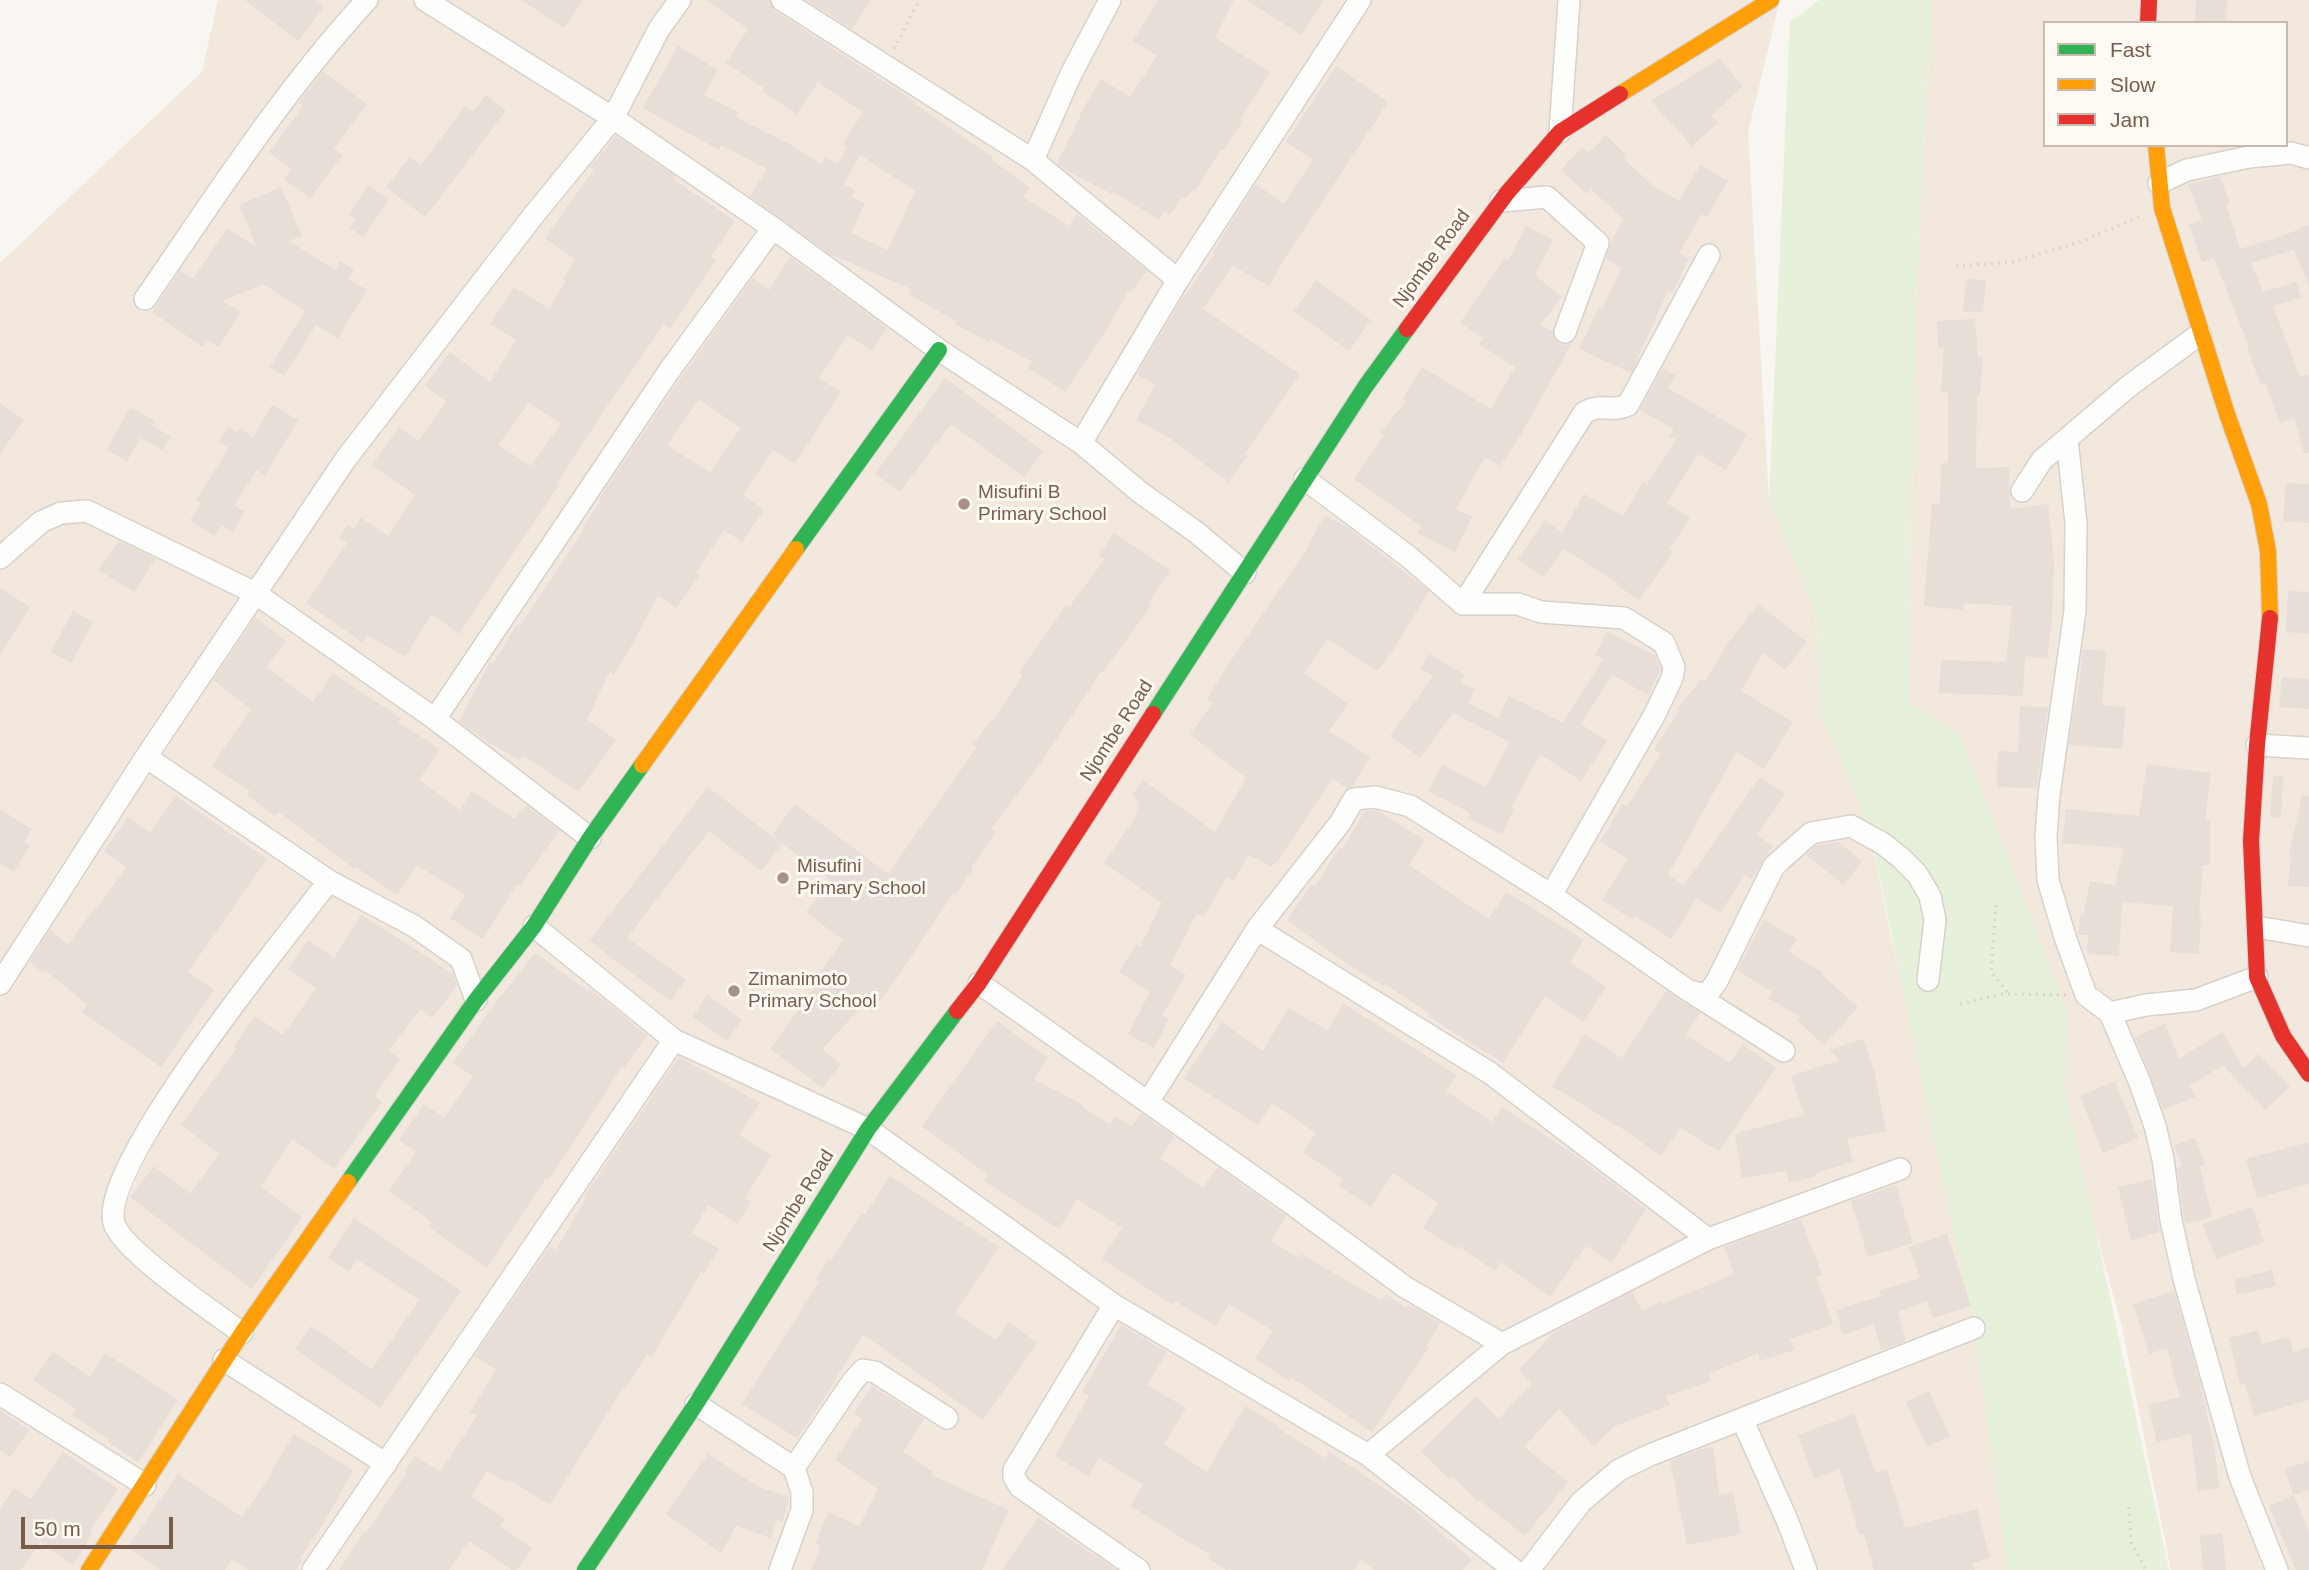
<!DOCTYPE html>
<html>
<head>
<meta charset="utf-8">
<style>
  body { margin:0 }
  #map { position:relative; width:2309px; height:1570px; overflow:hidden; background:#f9f5f0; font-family:Arial,sans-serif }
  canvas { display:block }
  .legend { position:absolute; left:2043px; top:21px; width:245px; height:126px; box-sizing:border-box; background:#fffaf3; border:2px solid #cabbb1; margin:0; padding:9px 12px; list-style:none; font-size:21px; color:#7a5c4d }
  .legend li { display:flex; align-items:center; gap:14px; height:35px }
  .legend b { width:35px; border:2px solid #cabbb1 }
  .scale { position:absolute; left:21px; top:1517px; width:152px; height:32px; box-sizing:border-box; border:4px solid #7a5c4d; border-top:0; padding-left:9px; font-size:21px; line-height:24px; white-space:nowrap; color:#7a5c4d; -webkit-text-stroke:5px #fffaf3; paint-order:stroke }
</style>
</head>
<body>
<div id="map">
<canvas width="2309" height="1570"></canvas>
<ul class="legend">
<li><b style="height:9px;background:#30b455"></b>Fast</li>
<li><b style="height:9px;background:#ff9f0a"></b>Slow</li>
<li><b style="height:9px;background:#e5322d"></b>Jam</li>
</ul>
<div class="scale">50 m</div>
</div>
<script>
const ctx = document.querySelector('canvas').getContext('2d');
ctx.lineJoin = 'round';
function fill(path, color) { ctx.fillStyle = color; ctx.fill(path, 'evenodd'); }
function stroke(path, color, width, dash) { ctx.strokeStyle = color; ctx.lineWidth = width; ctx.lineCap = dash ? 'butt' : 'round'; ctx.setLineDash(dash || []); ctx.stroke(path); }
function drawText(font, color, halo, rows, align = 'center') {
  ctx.font = font + ' Arial,sans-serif'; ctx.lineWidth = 6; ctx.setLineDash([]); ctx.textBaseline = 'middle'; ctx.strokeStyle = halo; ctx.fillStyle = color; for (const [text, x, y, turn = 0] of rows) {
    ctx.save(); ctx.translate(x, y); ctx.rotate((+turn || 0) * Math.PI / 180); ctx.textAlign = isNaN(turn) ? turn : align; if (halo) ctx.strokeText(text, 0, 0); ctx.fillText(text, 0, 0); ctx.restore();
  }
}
fill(new Path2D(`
  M218 0H1780L1748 132 1769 501 1815 611 1821 714 1868 822 1888 924 1980 1318 2017 1570H0V263L202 72Z
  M1932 0H2309V1570H2171L2122 1327 2078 1166 2065 1089 2067 1009 1909 702 1915 320ZM2045 23H2286V145H2045Z`), '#f2e8de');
fill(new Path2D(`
  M1819 0H1932L1915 320 1909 702 1960 735 2067 1009 2065 1089 2169 1570H2008L1974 1328 1868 823 1821 714 1815 611 1769 501 1790 22Z`), '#e7f0db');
fill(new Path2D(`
  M245 0H315L324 7 298 41Z
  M521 0H583L564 28Z
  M706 0H769L775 11 916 102 915 104 992 157 991 159 1030 188 1023 197 1069 226 1077 214 1147 271 1130 293 1128 291 1107 329 1065 392 1028 368 1032 362 990 339 989 342 955 324 956 321 908 294 911 289 830 254 750 196 767 169 721 145 719 150 643 108 678 46 718 70 704 95 738 112 736 117 789 144 821 164 825 157 838 164 847 147 843 144 863 112 818 82 797 114 762 91 764 88 726 63 748 29ZM860 155 915 191 888 250 851 233 865 203 851 197 855 190 844 184Z
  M806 0H871L852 29Z
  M1158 0H1234L1215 38 1270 72 1240 120 1242 122 1223 151 1221 149 1195 191 1192 189 1186 199 1182 197 1170 215 1163 211 1159 220 1114 192 1112 194 1067 171 1057 163 1081 115 1080 114 1101 79 1130 97 1157 56 1133 41Z
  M1247 0H1324L1301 35Z
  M2196 0H2227L2226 23H2195Z
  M1719 59 1743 86 1711 115 1718 123 1692 146 1651 101Z
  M1336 66 1388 102 1285 258 1269 286 1233 266 1203 309 1300 374 1245 454 1248 456 1228 482 1170 438 1136 420 1155 385 1137 374 1182 299 1214 255 1212 254 1227 229 1256 184 1284 204 1313 160 1286 142Z
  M323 71 367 104 334 149 343 155 310 198 284 179 291 169 269 152 303 106 299 103Z
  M486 95 506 111 425 217 386 187 410 157 421 165 465 106 473 112Z
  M1606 135 1626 155 1623 158 1653 186 1679 201 1700 165 1728 181 1707 217 1702 214 1679 253 1689 259 1672 293 1668 291 1631 373 1579 349 1599 307 1602 309 1622 268 1606 259 1611 243 1623 219 1591 189 1587 194 1561 170 1582 147 1589 153Z
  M616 136 675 176 673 179 735 221 711 257 716 260 670 329 664 324 607 406 557 483 559 485 459 634 432 614 405 657 367 635 362 642 306 603 347 543 339 538 348 525 354 529 361 518 388 536 415 495 372 465 399 427 418 441 446 402 425 386 450 352 490 382 516 340 490 324 514 287 549 309 566 281 563 280 575 259 545 238 594 170 590 167ZM529 403 561 424 531 466 498 445Z
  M2220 177 2230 203 2226 204 2240 249 2285 235 2309 225V286L2294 250 2251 263 2263 292 2296 282 2301 298 2273 306 2300 377 2309 374V453H2304L2294 418 2280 423 2265 383 2261 385 2247 348 2249 347 2214 258 2202 262 2189 224 2202 220 2188 184Z
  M368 185 389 199 363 237 350 228 356 219 349 214Z
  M281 187 302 236 289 241 335 270 340 261 354 270 348 279 367 290 338 338 316 325 284 376 270 367 305 311 263 284 223 301 240 312 219 347 208 340 203 347 152 312 180 270 193 279 227 228 257 248 239 205Z
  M1526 226 1553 240 1535 275 1562 297 1540 325 1552 331 1555 340 1560 344 1567 345 1572 343 1520 436 1500 466 1485 457 1456 509 1472 517 1455 552 1417 533 1421 526 1354 479 1384 435 1381 432 1406 401 1403 399 1422 367 1491 409 1515 367 1479 344 1483 338 1460 323 1505 258 1508 261Z
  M790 257 887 328 872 351 848 335 819 378 841 392 795 464 773 450 743 495 764 510 742 542 724 530 696 572 700 575 676 608 658 595 633 643 614 674 610 671 587 719 616 740 578 792 523 755 520 760 484 740 459 721 490 662 493 664 517 624 520 626 585 528 583 527 601 500 599 499 680 379 753 278 769 290ZM699 399 740 428 710 473 667 445Z
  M1966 279 1986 280 1983 312 1963 311Z
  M1316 280 1371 320 1349 351 1294 311Z
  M1975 319 1978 357H1983L1980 395H1977L1976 468 2009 467 2010 509 2048 504 2054 561 2052 617 2047 659 2025 656 2023 696 1939 693 1941 660 2006 662 2012 606 1964 603 1963 610 1924 606 1932 503 1940 504 1941 463H1948V393L1941 392 1944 347 1938 348 1937 321Z
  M1663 368 1675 375 1668 388 1747 434 1726 470 1698 454 1667 503 1690 518 1670 549 1673 552 1639 600 1617 585 1618 583 1564 549 1543 577 1518 559 1545 520 1562 533 1584 494 1623 516 1643 482 1647 484 1676 440 1669 436 1674 429 1640 410Z
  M945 378 1043 451 1024 477 951 424 900 492 875 474Z
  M0 403 24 420 0 454Z
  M272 405 298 420 265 475 257 470 234 505 245 512 232 532 222 525 214 536 190 520 201 504 196 500 229 448 219 441 229 427 236 433 240 428 253 438Z
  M130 407 155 421 152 426 171 436 163 450 140 438 127 461 107 450Z
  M2286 483 2309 484V523L2283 521Z
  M1325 515 1348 528 1429 591 1393 650 1377 671 1328 639 1304 673 1348 704 1329 731 1370 757 1353 786 1347 788 1332 779 1278 861 1271 866 1248 855 1234 881 1227 877 1203 917 1197 913 1170 965 1186 975 1162 1015 1169 1019 1154 1048 1128 1034 1150 992 1119 972 1136 944 1140 947 1162 903 1104 863 1135 818 1139 803 1133 794 1143 780 1215 832 1246 778 1190 734 1213 703 1207 699 1226 668 1309 546 1308 545Z
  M1114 533 1170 570 1148 603 1151 606 1102 673 1101 672 1039 765 991 829 996 832 971 868 973 869 956 894 954 892 899 975 872 1011 863 1005 822 1049 841 1064 823 1088 770 1049 800 1008 798 1006 824 978 819 974 843 940 806 912 830 880 772 835 795 804 888 874 977 747 973 744 991 720 993 721 1023 675 1019 673 1041 641 1066 605 1069 607 1105 559 1099 555Z
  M119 541 155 559 134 592 98 570Z
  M0 588 30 607 0 655Z
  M2288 591 2309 592V634L2286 632Z
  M1758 604 1807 642 1785 670 1763 653 1741 691 1793 722 1764 769 1736 752 1668 875 1684 885 1760 777 1785 794 1757 835 1773 846 1751 879 1745 875 1720 913 1697 898 1671 939 1635 916 1633 920 1602 900 1628 859 1600 841 1623 804 1627 806 1661 754 1654 749 1679 711 1677 710 1701 679 1705 682 1725 647Z
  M73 611 93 622 71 663 51 652Z
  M255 617 286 641 266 667 313 702 333 673 401 718 398 722 440 749 419 780 460 810 472 791 515 819 526 805 559 831 520 886 517 884 483 939 450 918 465 895 417 865 397 895 356 867 354 869 279 812 275 816 247 795 250 791 212 766 251 709 213 680Z
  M1607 632 1655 655 1660 668 1657 678 1648 695 1612 675 1581 724 1607 741 1581 781 1540 754 1511 808 1514 809 1502 834 1468 818 1470 813 1428 791 1442 765 1486 787 1510 742 1453 713 1420 758 1390 736 1433 676 1420 669 1429 654 1465 675 1461 682 1475 689 1468 703 1498 718 1509 696 1563 723 1603 659 1595 655Z
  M2083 649 2106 651 2102 705 2126 707 2122 749 2069 745 2075 703H2077Z
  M2282 677 2309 679V709L2279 707Z
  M2020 706 2048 707 2037 788 1997 787 1998 751 2018 752Z
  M2147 764 2211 773 2205 820H2210V865H2203L2199 916H2201L2199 954 2170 952 2173 906 2122 902 2119 956 2087 954 2088 935H2078L2080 916H2083L2090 881 2115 886 2123 848 2062 843 2066 809 2139 816Z
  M2273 776H2283L2281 818 2270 817Z
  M708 787 782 844 761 871 709 831 627 938 686 980 671 1001 615 961 590 940Z
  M2302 795 2309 796V887L2288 886 2291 855 2289 854Z
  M176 796 267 859 188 972 214 990 161 1067 82 1012 87 1004 45 970 43 973 30 962 50 930 68 945 95 907 97 909 126 867 104 851 128 817 150 833Z
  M0 809 32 829 24 842 30 845 14 872 0 864Z
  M1374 810 1380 812 1424 840 1409 865 1489 919 1506 892 1584 940 1570 962 1606 987 1583 1022 1545 996 1503 1063 1428 1016 1430 1014 1385 984 1383 986 1343 961 1287 920 1312 884 1315 887 1339 847 1342 849 1365 811Z
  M1838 842 1862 861 1844 885 1806 855 1817 845Z
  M361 915 431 959 453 975 457 986 432 1018 420 1009 389 1051 400 1059 374 1096 382 1102 334 1169 292 1139 261 1187 302 1217 252 1289 130 1197 154 1166 190 1194 219 1154 181 1125 237 1048 234 1046 255 1016 283 1035 316 988 288 969 308 940 334 958Z
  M1764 920 1797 939 1789 952 1823 973 1822 975 1858 1007 1824 1045 1798 1021 1801 1017 1768 998 1772 992 1737 970Z
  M535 953 588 991 589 989 596 994 647 1035 624 1068 622 1066 575 1140 548 1180 546 1178 487 1268 429 1227 432 1222 389 1191 416 1152 399 1140 424 1104 444 1118 473 1076 453 1063 490 1010Z
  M1666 991 1700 1013 1686 1035 1730 1063 1743 1044 1776 1068 1719 1151 1680 1128 1661 1156 1629 1133 1552 1086 1585 1034 1622 1058Z
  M707 995 742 1020 727 1041 693 1017Z
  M1344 1004 1457 1075 1446 1091 1492 1122 1502 1107 1579 1158 1646 1209 1612 1263 1586 1246 1550 1297 1501 1262 1495 1271 1458 1246 1456 1249 1423 1228 1438 1203 1393 1173 1371 1207 1339 1186 1343 1179 1303 1152 1316 1133 1272 1103 1258 1125 1184 1078 1222 1022 1263 1051 1288 1008 1327 1030Z
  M997 1021 1048 1058 1034 1079 1083 1105 1082 1107 1110 1125 1115 1116 1132 1126 1141 1113 1174 1137 1160 1158 1203 1188 1217 1167 1286 1216 1271 1241 1299 1258 1301 1254 1382 1301 1386 1294 1406 1308 1408 1304 1440 1323 1427 1345 1429 1347 1372 1432 1291 1377 1289 1381 1255 1358 1273 1331 1229 1304 1216 1326 1175 1301 1173 1305 1102 1259 1122 1228 1077 1199 1059 1229 984 1181 988 1175 922 1126Z
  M2165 1024 2179 1059 2222 1032 2244 1068 2258 1054 2290 1087 2265 1110 2223 1065 2190 1086 2195 1097 2163 1110 2135 1037Z
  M1863 1039 1875 1073 1886 1131 1847 1139 1853 1162 1815 1173 1816 1176 1789 1183 1786 1171 1742 1178 1735 1134 1804 1115 1791 1076 1840 1060 1829 1050Z
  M679 1057 760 1103 739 1135 771 1155 745 1198 751 1202 737 1224 708 1205 692 1233 719 1249 704 1273 701 1272 652 1357 647 1354 625 1389 623 1388 550 1505 508 1479 506 1482 487 1471 471 1496 505 1519 500 1526 532 1548 517 1570H512L469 1541 449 1570H339L364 1532 366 1533 407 1473 405 1471 415 1456 440 1472 477 1416 470 1412 496 1370 474 1356 550 1246 556 1250 585 1200V1195Z
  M2115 1081 2138 1138 2103 1153 2080 1096Z
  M2195 1138 2205 1165 2200 1167 2212 1217 2185 1224 2177 1168 2182 1166 2174 1145Z
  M2309 1142V1184L2257 1198 2246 1159Z
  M890 1176 999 1247 955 1313 996 1340 1009 1322 1037 1343 983 1420 863 1334 822 1402 797 1438 742 1404 819 1282 816 1280 828 1259 831 1261 862 1213 865 1215Z
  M2152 1179 2160 1232 2131 1240 2118 1187Z
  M1896 1185 1913 1243 1868 1257 1851 1201Z
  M2252 1207 2264 1242 2216 1259 2203 1224Z
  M354 1218 461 1291 380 1408 295 1349 311 1326 372 1369 419 1300 357 1259 349 1272 328 1258Z
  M1801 1219 1822 1275 1816 1277 1833 1324 1790 1339 1794 1350 1760 1361 1758 1353 1709 1374 1711 1381 1666 1396 1670 1405 1615 1426 1594 1446 1559 1409 1524 1447 1568 1482 1525 1536 1480 1500 1478 1502 1453 1476 1450 1480 1421 1451 1476 1396 1499 1419 1532 1383 1519 1370 1553 1333 1632 1292 1642 1311 1661 1301 1662 1304 1734 1274 1724 1247Z
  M1947 1234 1971 1306 1933 1318 1927 1301 1898 1312 1906 1341 1881 1350 1874 1324 1843 1335 1836 1310 1881 1296 1879 1291 1920 1278 1909 1247Z
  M2272 1270 2276 1286 2237 1295 2234 1280Z
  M2174 1291 2200 1383 2214 1446 2219 1488 2198 1491 2191 1434 2157 1442 2148 1405 2180 1397 2167 1348 2149 1354 2133 1304Z
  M1121 1325 1167 1352 1147 1385 1186 1408 1164 1444 1207 1472 1245 1406 1279 1426 1278 1428 1325 1458 1329 1452 1363 1474 1411 1507 1472 1560 1463 1570H1374L1361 1559 1354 1570H1226L1208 1558 1210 1555 1130 1506 1143 1485 1099 1458 1088 1476 1055 1456 1089 1396 1082 1392Z
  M2258 1330 2262 1344 2289 1337 2293 1352 2309 1347V1400L2254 1416 2245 1384 2240 1385 2229 1338Z
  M53 1352 90 1377 105 1353 178 1400 138 1462 108 1442 110 1440 72 1415 76 1409 33 1380Z
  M872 1386 924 1419 903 1452 933 1472 931 1475 1009 1510 982 1570H811L821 1546 815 1543 829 1512 859 1526 878 1489 835 1460 862 1419 854 1413Z
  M1929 1391 1950 1436 1927 1447 1906 1402Z
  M0 1410 29 1430 10 1457 0 1450Z
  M1854 1414 1876 1473 1887 1469 1905 1528 1977 1509 1990 1558 1972 1563 1975 1570H1874L1864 1534 1859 1535 1840 1469 1814 1479 1798 1435Z
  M294 1434 353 1470 325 1521 300 1558 303 1559 296 1570H249L232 1559 225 1570H161L128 1547 178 1474 242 1517 272 1473 271 1472Z
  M1713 1447 1719 1495 1733 1492 1741 1534 1687 1545 1670 1461 1702 1449Z
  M63 1452 118 1489 90 1530 93 1532 73 1565 40 1542 21 1570H0V1508L14 1488 31 1499Z
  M708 1454 759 1487 789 1497 783 1521 777 1519 771 1538 736 1526 721 1553 666 1514Z
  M2309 1461V1490L2293 1495 2285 1469Z
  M2294 1495 2309 1532V1570H2296L2269 1506Z
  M1038 1518 1100 1559 1116 1570H1002Z
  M2222 1533 2226 1570H2203L2200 1536Z`), '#e6ded7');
const street = new Path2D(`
  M425 0 613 118 773 228 939 350 1081 443 1141 493 1196 532 1245 573
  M782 0 1033 160 1178 280
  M1560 132 1569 0
  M1033 160 1071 74 1110 0
  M2159 183 2187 170 2249 157 2291 153 2309 158
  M1501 201 1547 197 1598 243 1565 332
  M145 299C215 197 283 91 367 0
  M2067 439 2076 523 2075 611 2049 795 2046 836 2048 880 2065 937 2086 995 2110 1013 2140 1083 2155 1126 2163 1159 2171 1220 2184 1279 2240 1477 2277 1570
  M1081 443 1178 280 1360 0
  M1305 479 1409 557 1463 604H1518L1541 612 1624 618 1664 643 1674 667 1672 678 1655 714 1551 895
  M2022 491 2042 460 2129 386 2200 334
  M0 558 41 522 61 513 87 511 255 593 435 719 590 838
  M1463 604 1584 413C1600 402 1612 413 1628 405L1709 255
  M435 719 669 371 773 228
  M2257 745 2309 748
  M146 757 329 881 414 926 461 959 476 1000
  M534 926 674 1040 868 1129 1114 1305 1368 1455 1514 1570
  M2257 927 2309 936
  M1257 929 1490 1073 1708 1239
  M979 983 1292 1204 1405 1287 1502 1344
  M0 984 146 757 345 460 533 216 613 118 659 29 680 0
  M1691 992 1784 1051
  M2110 1013 2146 1005 2196 1000 2257 977
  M1148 1102 1257 929 1340 823 1354 799 1375 797 1410 806 1551 895 1689 991 1707 995 1717 981 1774 866 1811 833 1851 826 1882 843 1901 858 1917 874 1930 896 1935 920 1928 980
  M1114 1305 1014 1470V1477L1020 1487 1139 1570
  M242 1333C216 1314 121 1250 114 1223 98 1166 288 934 329 881
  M224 1360 386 1464
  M0 1394 145 1485
  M696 1404 794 1468 802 1492V1510L780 1570
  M1742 1419 1787 1520 1806 1570
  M1368 1455 1502 1344 1708 1239 1900 1169
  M794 1468 853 1381 863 1370 875 1372 947 1418
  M313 1570 674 1040
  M1529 1570 1581 1502 1619 1470 1650 1455 1974 1328`);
const fast = new Path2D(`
  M796 549 939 350
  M1153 714 1365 387 1407 329
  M348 1182 476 1000 534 926 590 838 642 765
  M585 1570 696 1404 868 1129 957 1011`);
const slow = new Path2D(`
  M1620 94 1771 0
  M2156 145 2162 208 2227 414 2259 504 2268 551 2270 618
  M642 765 796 549
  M89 1570 242 1333 348 1182`);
const jam = new Path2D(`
  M2148 23 2149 0
  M1407 329 1507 193 1560 132 1620 94
  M2270 618 2257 745 2251 841 2257 977 2283 1036 2309 1074
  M957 1011 979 983 1153 714`);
stroke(street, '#d7d1cb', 24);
stroke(fast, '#d9d2cb', 18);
stroke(slow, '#d9d2cb', 18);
stroke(jam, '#d9d2cb', 18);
stroke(new Path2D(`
  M894 49 919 0
  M1956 266 2012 262 2080 242 2139 217
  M1996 905 1991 972 2009 994
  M1960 1004 2003 994 2066 995
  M2129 1507 2131 1542 2146 1570`), '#dcd5d0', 3.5, [2, 5]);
stroke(street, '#fefefd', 21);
stroke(fast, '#30b455', 16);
stroke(slow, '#ff9f0a', 16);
stroke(jam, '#e5322d', 16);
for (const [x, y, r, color] of [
  [964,504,7,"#a69286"],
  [783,878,7,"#a69286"],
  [734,991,7,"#a69286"]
]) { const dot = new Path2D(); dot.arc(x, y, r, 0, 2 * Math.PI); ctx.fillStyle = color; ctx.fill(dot); stroke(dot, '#fffaf3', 2.5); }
drawText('19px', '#7a5c4d', '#fffaf3', [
  ["Njombe Road",1432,259,-54],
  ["Njombe Road",1117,731,-57],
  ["Njombe Road",799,1201,-58]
]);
drawText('19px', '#7a5c4d', '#fffaf3', [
  ["Misufini B",978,493],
  ["Primary School",978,515],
  ["Misufini",797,867],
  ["Primary School",797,889],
  ["Zimanimoto",748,980],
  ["Primary School",748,1002]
], 'left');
</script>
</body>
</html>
